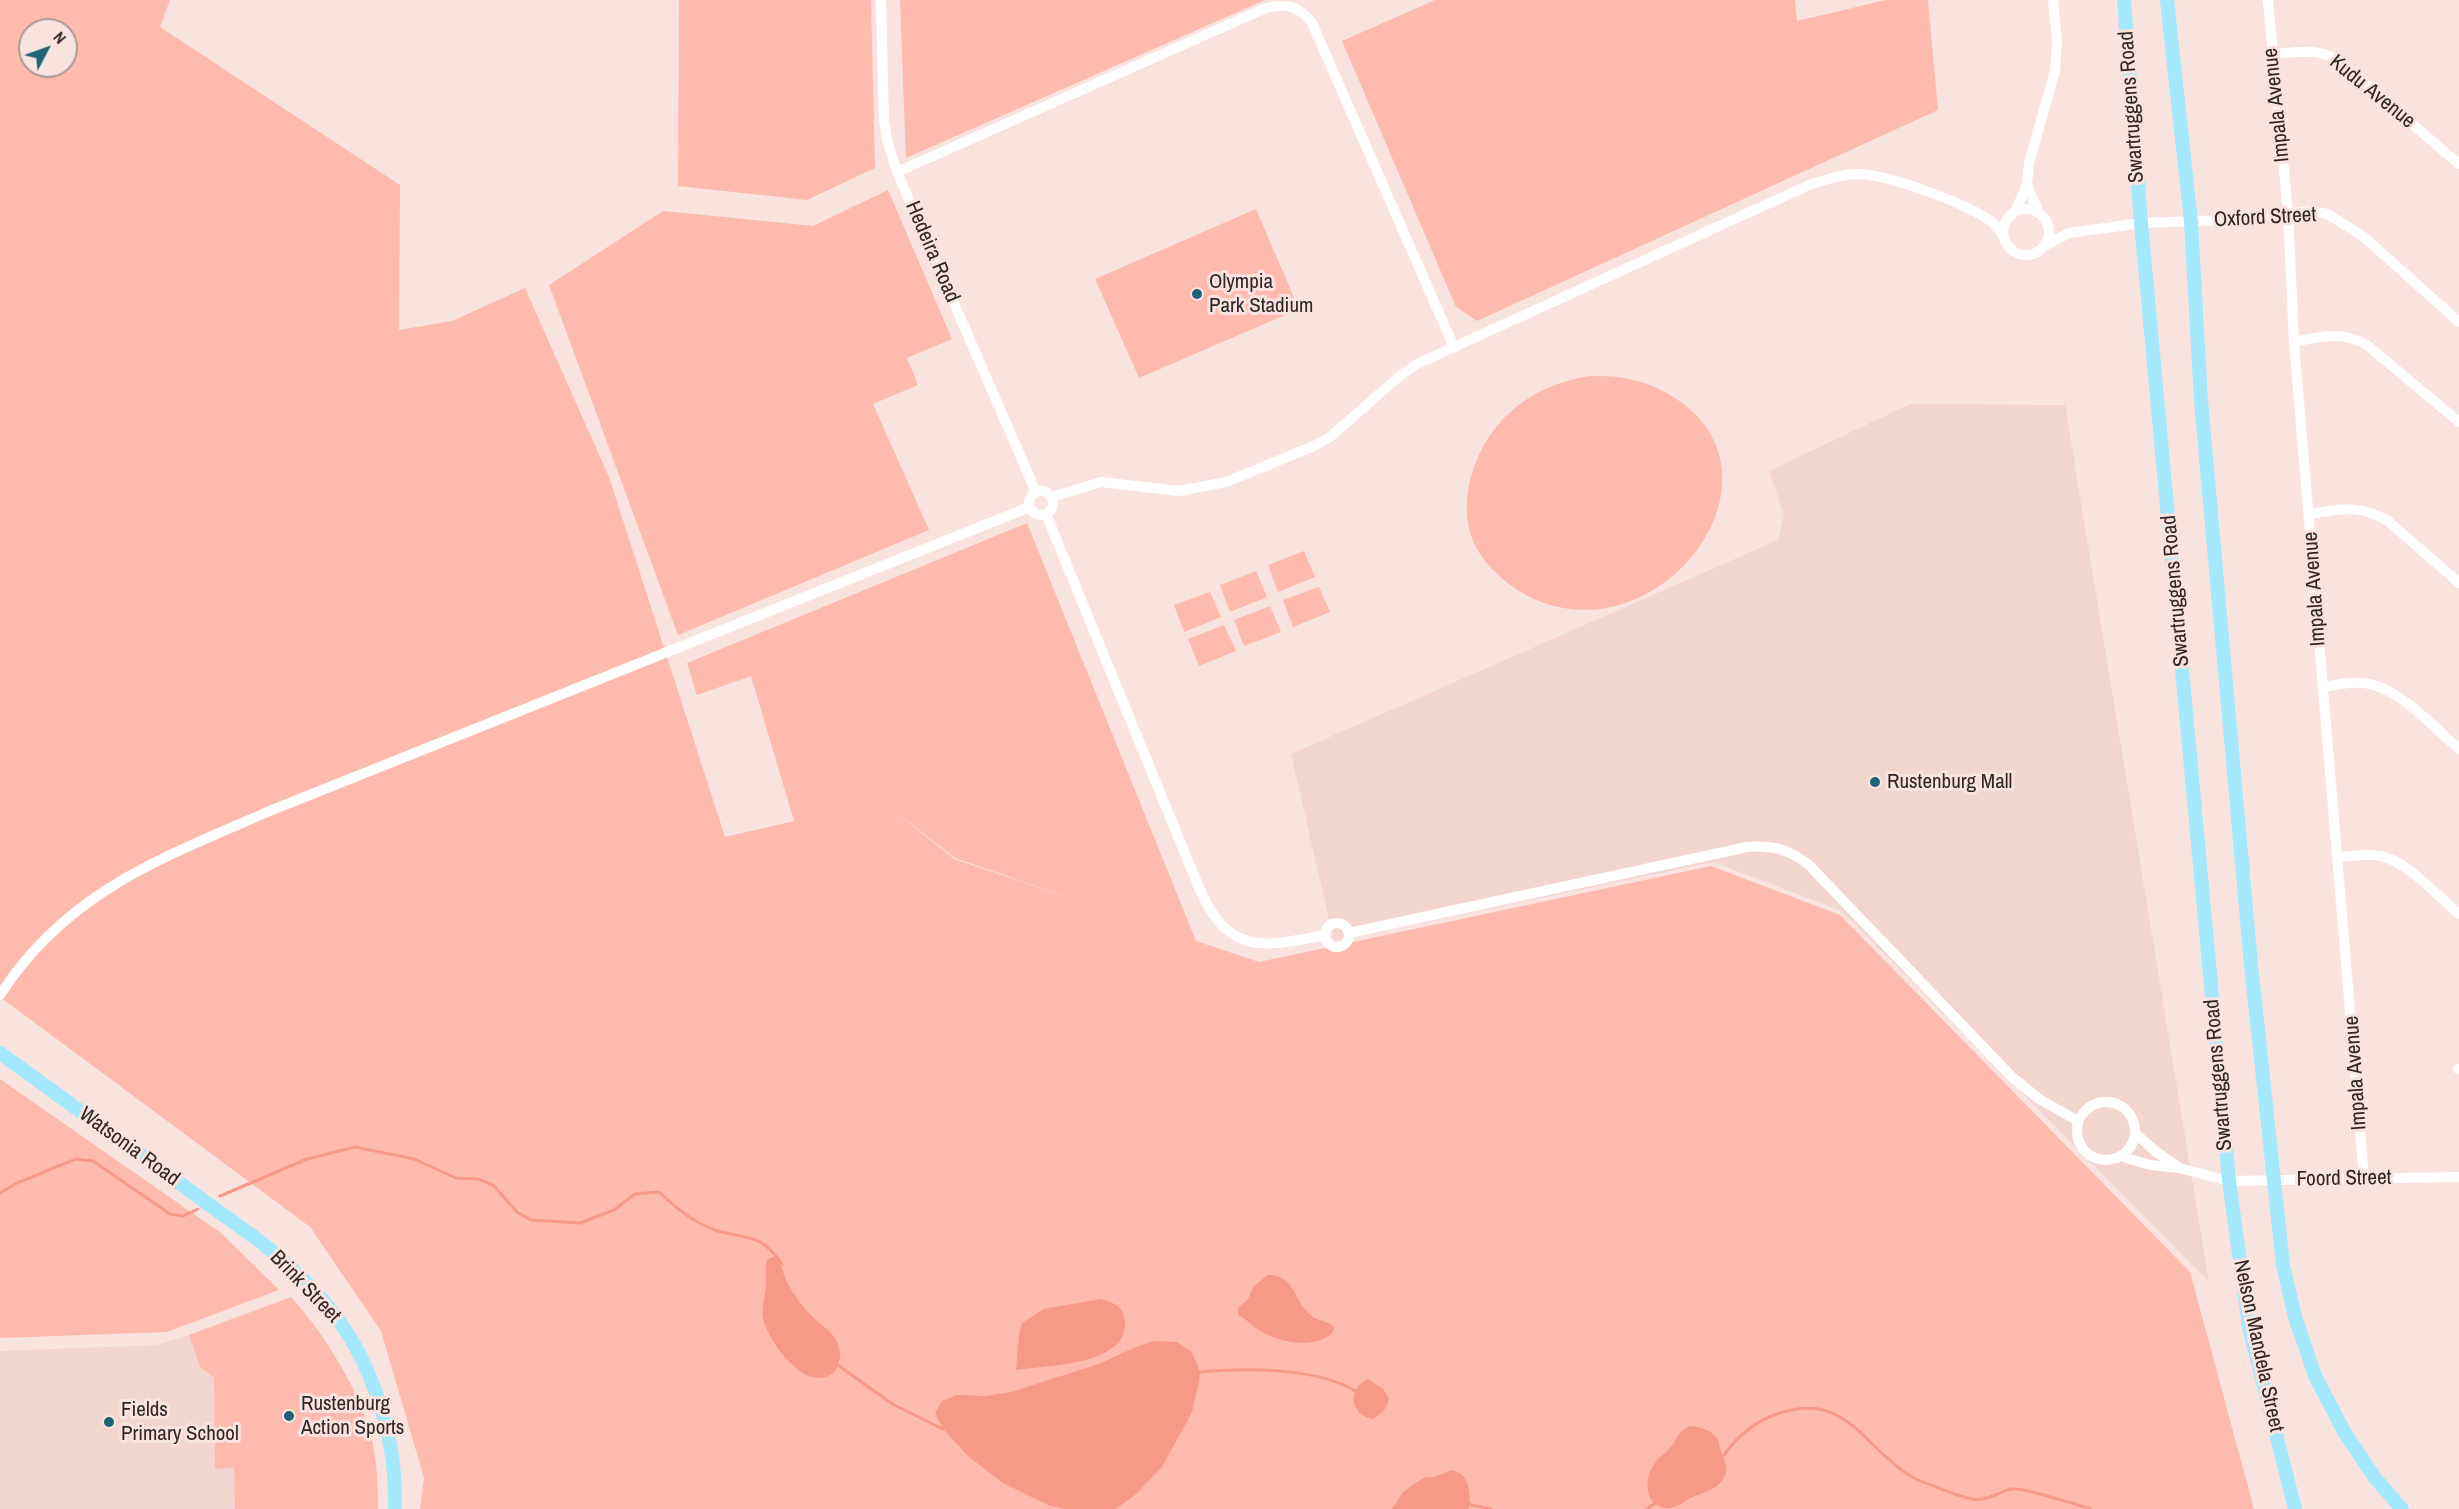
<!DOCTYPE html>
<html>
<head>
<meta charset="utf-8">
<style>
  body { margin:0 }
  #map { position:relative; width:2459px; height:1509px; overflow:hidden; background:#f9e3df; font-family:"Archivo Narrow",sans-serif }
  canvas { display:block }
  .north { position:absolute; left:18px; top:18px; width:60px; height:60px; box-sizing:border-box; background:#f9e3df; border:2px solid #a89895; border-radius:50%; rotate:49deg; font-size:16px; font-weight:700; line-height:24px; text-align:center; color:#2f2726 }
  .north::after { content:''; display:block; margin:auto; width:21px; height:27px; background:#206376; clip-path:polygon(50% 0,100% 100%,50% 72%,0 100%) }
</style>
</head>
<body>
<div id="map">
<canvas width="2459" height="1509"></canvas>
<div class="north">N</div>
</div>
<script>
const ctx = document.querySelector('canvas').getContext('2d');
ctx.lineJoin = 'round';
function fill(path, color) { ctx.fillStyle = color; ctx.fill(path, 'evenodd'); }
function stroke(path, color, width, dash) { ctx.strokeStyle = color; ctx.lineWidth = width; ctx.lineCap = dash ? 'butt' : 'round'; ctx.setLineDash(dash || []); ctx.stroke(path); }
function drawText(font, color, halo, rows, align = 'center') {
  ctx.font = font + ' "Archivo Narrow",sans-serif'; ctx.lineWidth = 6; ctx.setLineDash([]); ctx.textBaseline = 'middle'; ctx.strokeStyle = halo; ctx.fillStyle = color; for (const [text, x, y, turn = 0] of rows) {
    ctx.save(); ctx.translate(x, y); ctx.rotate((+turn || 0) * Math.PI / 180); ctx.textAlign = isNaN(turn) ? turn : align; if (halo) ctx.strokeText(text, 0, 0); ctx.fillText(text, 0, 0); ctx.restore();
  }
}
fill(new Path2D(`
  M1910 404 2065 405 2209 1282 1842 911 1713 862 1334 941 1291 754 1778 540 1784 515 1769 471Z
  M189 1335 200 1367 214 1378 215 1468 234 1466 235 1509H0V1351L157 1345Z`), '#f3d5d0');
fill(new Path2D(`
  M0 0H170L160 27 400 185 399 330 452 321 525 288 609 477 725 837 803 819 794 821 751 676 697 695 687 663 1027 523 1196 941 1259 962 1711 866 1840 915 2190 1272 2254 1509H420L424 1478 381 1331 310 1227 0 997ZM30 30H66V66H30ZM883 802 955 858 1082 902 954 859Z
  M679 0H871L875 168 807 200 678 186Z
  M900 0H1265L906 158Z
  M1435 0H1795L1797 21 1886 0H1928L1938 110 1477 321 1456 307 1342 41Z
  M888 190 952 339 907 358 918 385 873 404 929 530 678 635 549 285 663 211 813 226Z
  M1256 209 1299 309 1139 378 1095 279Z
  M1590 376C1620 375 1646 380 1672 396 1781 463 1695 609 1585 610 1558 610 1531 601 1509 584 1496 574 1484 562 1476 547 1453 501 1477 438 1515 408 1537 390 1562 380 1590 376Z
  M1304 551 1315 577 1278 592 1268 565Z
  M1256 571 1267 597 1230 612 1220 585Z
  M1319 587 1330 612 1293 627 1283 600Z
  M1210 592 1221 617 1184 632 1174 605Z
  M1270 606 1281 632 1244 646 1234 620Z
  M1224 625 1236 651 1199 666 1188 639Z
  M0 1079 221 1233 279 1290 167 1332 0 1338Z
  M291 1297C323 1331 362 1394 372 1440 377 1463 378 1486 378 1509H235L234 1467 215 1469 214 1378 200 1367 189 1335Z`), '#febaac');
fill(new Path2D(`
  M774 1257C784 1265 782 1274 788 1284 793 1294 800 1303 807 1311 815 1321 830 1329 836 1340 840 1346 841 1356 839 1362 838 1369 834 1373 828 1376 802 1389 766 1338 763 1317 761 1305 766 1296 766 1285 767 1274 763 1270 768 1259Z
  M1268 1275C1296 1274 1293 1303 1313 1317 1320 1322 1329 1321 1334 1327L1333 1332C1315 1351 1276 1342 1257 1329 1251 1324 1246 1319 1238 1315V1308L1248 1299 1254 1286Z
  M1100 1299C1113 1302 1124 1306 1125 1322 1127 1366 1047 1365 1016 1370L1019 1335 1022 1323 1044 1309Z
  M1154 1341 1177 1342 1192 1352 1200 1372 1198 1386 1192 1412 1162 1467 1136 1494 1116 1509H1065L1048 1505 1003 1483 969 1457 943 1429 935 1413 942 1401 957 1395 986 1396 1011 1392 1099 1364 1136 1347Z
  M1368 1379 1383 1389 1389 1398C1387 1409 1382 1413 1373 1419 1350 1416 1347 1388 1368 1379Z
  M1690 1426C1699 1427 1709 1429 1715 1436 1720 1440 1718 1443 1720 1448 1723 1461 1732 1469 1721 1482 1712 1492 1700 1493 1689 1499 1680 1504 1675 1509 1664 1508 1645 1504 1644 1479 1653 1466 1657 1459 1663 1455 1669 1449 1677 1440 1678 1431 1690 1426Z
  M1452 1470C1470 1475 1471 1492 1469 1509H1392L1403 1492 1415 1483 1426 1477H1434Z`), '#f69987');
stroke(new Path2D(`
  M0 1193 17 1183 76 1159 93 1161 170 1214 183 1216 198 1209
  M220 1196 307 1159 355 1147 414 1159 456 1178 478 1179 493 1185 517 1212 531 1220 580 1223 614 1210 635 1194 659 1192C676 1208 695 1224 718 1231 750 1240 760 1233 782 1264
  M839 1366 894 1405 943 1429
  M1200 1372C1245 1368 1318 1367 1357 1392
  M1724 1455C1738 1435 1754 1422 1777 1414 1847 1390 1862 1447 1912 1477 1924 1483 1958 1496 1972 1499 1986 1502 1998 1492 2011 1489 2020 1487 2079 1505 2090 1509
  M1467 1504 1491 1509
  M1647 1509 1655 1503`), '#f69987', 3);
stroke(new Path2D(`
  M881 0 884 118 887 140 897 172 1036 492
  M2268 0 2288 213 2294 342 2364 1178
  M2272 54C2295 53 2317 47 2337 60L2459 164
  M897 172 1266 8C1287 3 1299 6 1312 23L1454 347
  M2027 185 2039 213
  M2003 232a23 23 0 1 1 46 0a23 23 0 1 1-46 0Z
  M2015 212 2027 185 2029 163 2055 71 2057 42 2053 0
  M2044 246 2069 233 2141 223 2225 220 2312 211 2328 214 2364 237 2459 322
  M2294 342C2321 336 2342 331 2367 345L2459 422
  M1029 503a12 12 0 1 1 24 0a12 12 0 1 1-24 0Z
  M1052 497 1101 482 1179 491 1226 482 1314 446 1330 437 1401 375 1417 364 1809 185C1825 180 1841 174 1858 174 1887 174 1965 203 1989 220 1995 224 2000 231 2004 237
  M1046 514 1200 890C1229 956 1264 947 1325 935
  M2310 514C2341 509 2359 504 2388 521L2459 583
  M2323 687C2339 684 2358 680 2374 685 2403 693 2436 729 2459 749
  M2339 857C2355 856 2374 852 2390 859 2413 868 2439 897 2459 914
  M1325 935a12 12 0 1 1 24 0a12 12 0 1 1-24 0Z
  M1349 933 1747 847C1772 845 1789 849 1809 865L2012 1077 2039 1099 2078 1121
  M0 995C67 891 164 857 272 810L1030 507
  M2458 1069H2459
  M2077 1131a29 29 0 1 1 58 0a29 29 0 1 1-58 0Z
  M2135 1133 2155 1151 2177 1166
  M2120 1156 2150 1165 2179 1168 2229 1181 2459 1177`), '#fff', 10);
stroke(new Path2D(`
  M2124 0 2141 223 2229 1181 2249 1327 2295 1509
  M2167 0 2191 222 2201 401 2251 965 2283 1265 2295 1317 2315 1376 2345 1433 2375 1478 2402 1509
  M0 1053 258 1240C283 1260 308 1281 328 1306 373 1362 397 1438 395 1509`), '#a4e8fd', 14);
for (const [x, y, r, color] of [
  [1197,294,6,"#206376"],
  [1875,782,6,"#206376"],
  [289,1416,6,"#206376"],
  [109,1422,6,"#206376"]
]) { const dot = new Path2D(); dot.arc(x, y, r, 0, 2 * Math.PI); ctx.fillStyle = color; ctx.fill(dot); stroke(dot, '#f9e3df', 2); }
drawText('21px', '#2f2726', '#f9e3df', [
  ["Kudu Avenue",2372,92,39],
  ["Impala Avenue",2277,105,-96],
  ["Swartruggens Road",2132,107,-94],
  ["Oxford Street",2265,218,-3],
  ["Hedeira Road",932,252,67],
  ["Impala Avenue",2315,589,-94],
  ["Swartruggens Road",2176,591,-95],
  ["Impala Avenue",2356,1073,-94],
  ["Swartruggens Road",2219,1075,-95],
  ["Watsonia Road",129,1147,36],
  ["Foord Street",2344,1179,-1],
  ["Brink Street",305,1287,46],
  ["Nelson Mandela Street",2258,1346,78]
]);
drawText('21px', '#2f2726', '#f9e3df', [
  ["Olympia",1209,282],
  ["Park Stadium",1209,306],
  ["Rustenburg Mall",1887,782],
  ["Rustenburg",301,1404],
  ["Action Sports",301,1428],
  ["Fields",121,1410],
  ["Primary School",121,1434]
], 'left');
</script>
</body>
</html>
